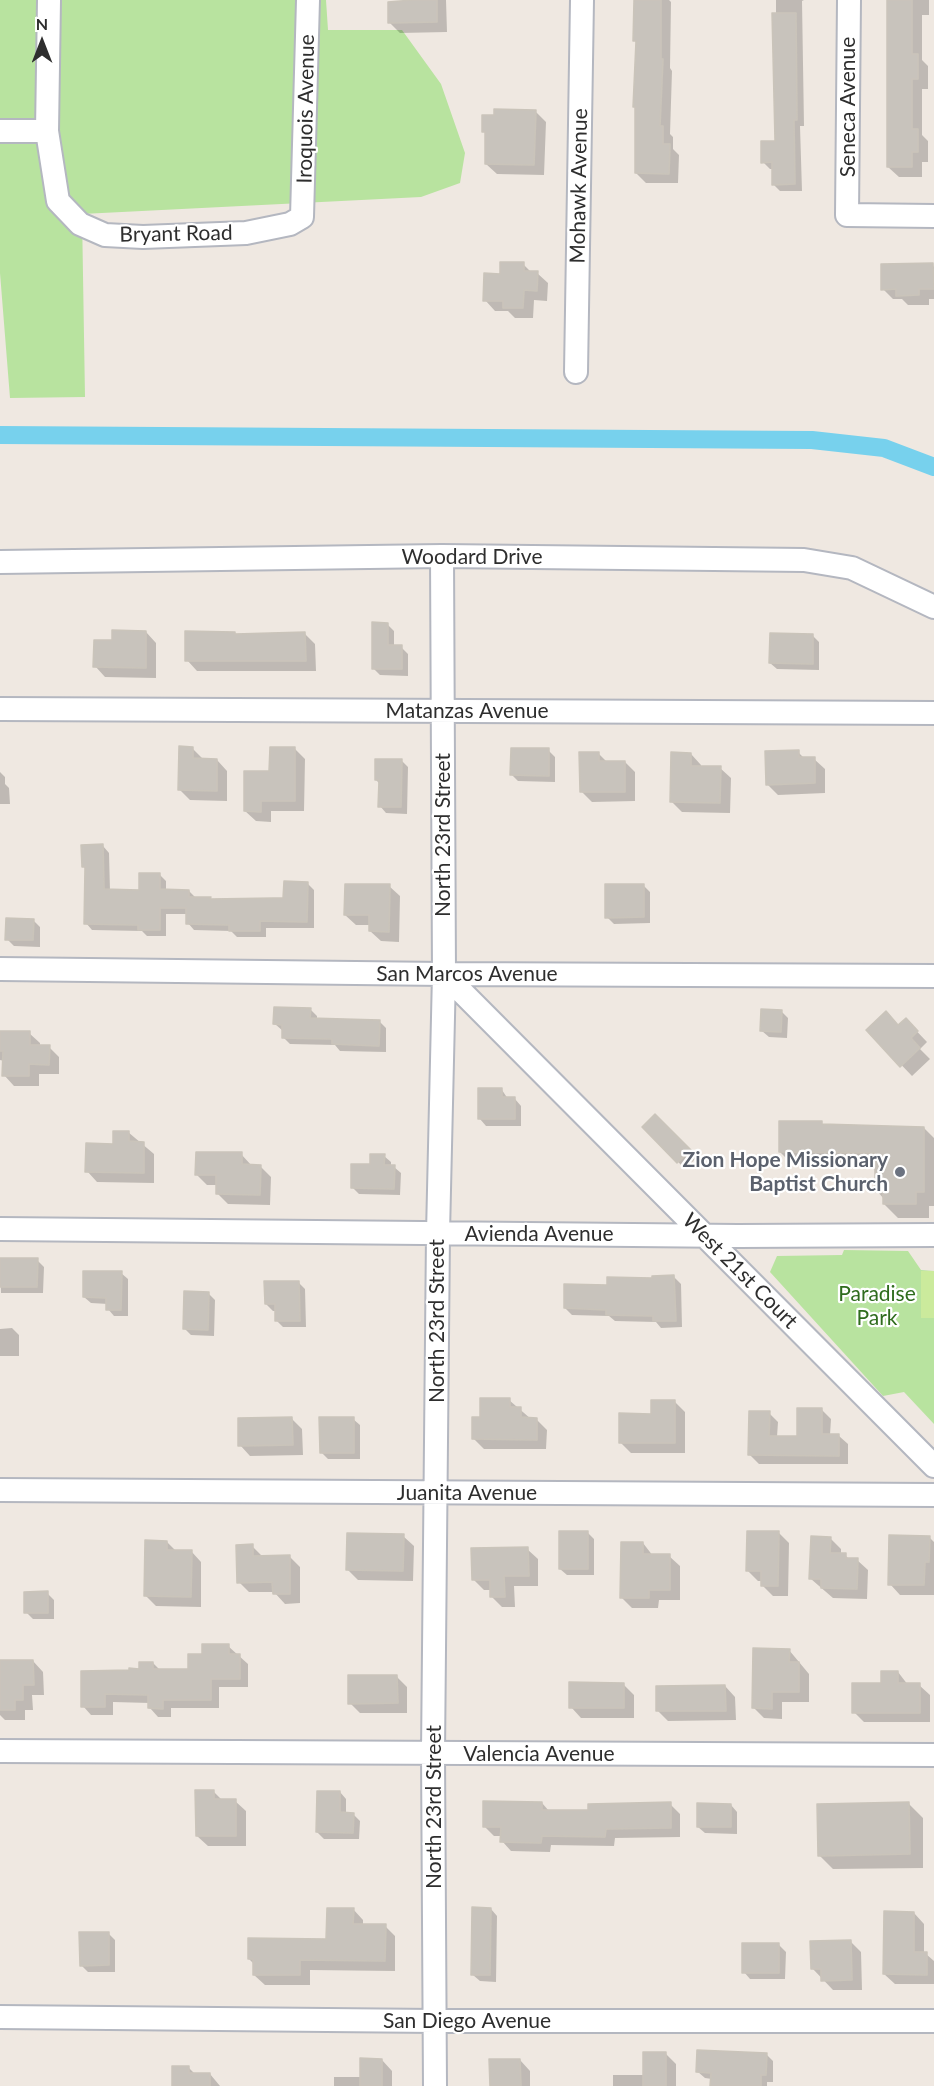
<!DOCTYPE html>
<html>
<head>
<meta charset="utf-8">
<style>
  body { margin:0 }
  #map { position:relative; width:934px; height:2086px; overflow:hidden; background:#efe8e1; font-family:Lato,sans-serif }
  canvas { display:block }
  .north { position:absolute; left:12px; top:12px; width:60px; height:60px; -webkit-text-stroke:4px #fff; paint-order:stroke; rotate:0deg; font-size:16px; font-weight:700; line-height:24px; text-align:center; color:#2e2e2e }
  .north::after { content:''; display:block; margin:auto; width:21px; height:27px; background:#2e2e2e; clip-path:polygon(50% 0,100% 100%,50% 72%,0 100%) }
</style>
</head>
<body>
<div id="map">
<canvas width="934" height="2086"></canvas>
<div class="north">N</div>
</div>
<script>
const ctx = document.querySelector('canvas').getContext('2d');
ctx.lineJoin = 'round';
function fill(path, color) { ctx.fillStyle = color; ctx.fill(path, 'evenodd'); }
function stroke(path, color, width, dash) { ctx.strokeStyle = color; ctx.lineWidth = width; ctx.lineCap = dash ? 'butt' : 'round'; ctx.setLineDash(dash || []); ctx.stroke(path); }
function drawText(font, color, halo, rows, align = 'center') {
  ctx.font = font + ' Lato,sans-serif'; ctx.lineWidth = 4.5; ctx.setLineDash([]); ctx.textBaseline = 'middle'; ctx.strokeStyle = halo; ctx.fillStyle = color; for (const [text, x, y, turn = 0] of rows) {
    ctx.save(); ctx.translate(x, y); ctx.rotate((+turn || 0) * Math.PI / 180); ctx.textAlign = isNaN(turn) ? turn : align; if (halo) ctx.strokeText(text, 0, 0); ctx.fillText(text, 0, 0); ctx.restore();
  }
}
fill(new Path2D(`
  M0 0H326L328 30H402L441 84 465 153 460 183 421 197 82 214 85 397 10 398 0 273Z
  M844 1250 908 1251 921 1270 934 1271V1424L904 1392 883 1396 770 1272 777 1256 842 1255Z`), '#b8e39f');
fill(new Path2D(`
  M921 1271H934V1318H921Z`), '#cbea9c');
fill(new Path2D(`
  M413 0H446L447 32 400 33 390 23Z
  M635 0H669L671 2 670 68 672 71 670 134 673 137V149L679 155 678 183H646L636 173 637 43 635 41Z
  M776 0H804L802 1 804 126H800L802 191H780L773 184V169H770L763 162 776 142Z
  M889 0H929V15H922V60L928 66V89H922V135L928 141V162H922V177H899L888 167Z
  M535 111 546 122 544 175 497 174 486 164 487 134 483 131Z
  M523 264 532 273H537L548 283 547 301 534 300 533 318H515L508 311H495L485 300 501 275Z
  M932 265 934 267V299H929V305H908L902 299H893L883 289Z
  M387 624 394 631V647H401L408 654V676L380 675 373 668Z
  M146 632 156 643V678L105 677 95 666 113 641Z
  M234 633 236 635 305 634 315 644 316 671H197L187 660Z
  M813 636 819 642V670L777 669 770 663Z
  M192 748 203 759 217 760 227 771V801L190 800 179 789Z
  M295 749 305 759 304 811H271V822L256 821 245 811 271 773Z
  M548 750 555 757V782L518 781 512 775Z
  M798 752 805 759H814L825 769V793L778 795 767 784Z
  M598 753 607 762H625L635 772V801L592 802 581 791Z
  M691 754 701 765V767L720 768 731 778 730 813 682 812 672 802Z
  M402 761 408 767 407 814 386 813 380 806V784L376 780Z
  M0 772 5 777V784L9 788 10 804H0Z
  M103 846 109 853 110 891H140L160 875 166 881V890L189 891 196 898H210L212 900 285 899 307 883 314 890V928H266V937H237L231 931 194 930 188 923V914H166V936H147L142 931 92 930 86 923V870L83 866Z
  M643 885 650 892V923L614 924 607 917Z
  M389 886 400 896 399 942 381 941 370 931 371 925H356L345 915Z
  M33 920 40 927V947L14 946 7 939Z
  M310 1009 317 1016V1020L379 1021 386 1028V1052L340 1051 335 1045 290 1044 283 1037V1031L275 1024Z
  M781 1011 788 1018 787 1038 769 1037 762 1031Z
  M906 1020 927 1042 920 1049 930 1059 912 1076 868 1030 899 1026Z
  M0 1033H29L40 1043V1047H49L59 1057V1074H39V1086H14L4 1075V1061L0 1060Z
  M502 1090 508 1099H515L521 1106V1126H486L480 1119Z
  M655 1116 696 1158 685 1169 644 1127Z
  M821 1123 824 1125 924 1128 934 1138V1206H929V1218H898L884 1204V1199L877 1191V1166H794L780 1152Z
  M128 1132 154 1154V1183L97 1182 87 1171Z
  M241 1154 252 1166H260L271 1177 270 1205 228 1204 217 1193V1185H207L197 1175Z
  M384 1156 391 1162V1167H394L401 1173 400 1195 359 1194 352 1187 371 1165Z
  M0 1260H37L44 1267 43 1293H1Z
  M121 1273 128 1279V1316H114L108 1309V1304L91 1303 84 1297Z
  M674 1277 681 1284 682 1327 661 1328 656 1322 615 1321 609 1316 572 1315 565 1308 608 1287Z
  M298 1282 305 1289 306 1327H283L276 1320V1311H273L266 1304Z
  M208 1293 215 1300 214 1336 191 1335 185 1329Z
  M12 1328 19 1335V1356H0V1329Z
  M509 1400 531 1419H536L547 1430 546 1449H484L473 1438 481 1418Z
  M675 1402 685 1412V1453H631L620 1442 652 1415Z
  M822 1410 831 1419 830 1435 839 1436 848 1444V1464H759L750 1455 769 1413 778 1422 777 1437 798 1438Z
  M291 1418 302 1429 303 1455 250 1456 240 1445Z
  M353 1419 360 1425V1459H328L321 1452Z
  M587 1532 594 1539V1575H567L560 1569Z
  M778 1532 789 1543 788 1596H773L762 1585V1581H758L748 1571Z
  M403 1536 414 1546 413 1581 358 1580 348 1570Z
  M929 1537 934 1542V1595H900L890 1584Z
  M830 1538 841 1549V1555H845L850 1560H857L868 1570 867 1599 833 1598 811 1579Z
  M167 1542 176 1551H191L201 1562V1607L156 1606 146 1596Z
  M643 1543 653 1556H669L680 1566V1600H659L658 1608H632L622 1598Z
  M252 1546 263 1557 289 1556 300 1567V1603L285 1604 274 1592H249L239 1582Z
  M527 1549 538 1559V1586H514L515 1607H502L492 1597V1590H484L473 1579Z
  M47 1593 54 1600V1619H33L26 1612Z
  M228 1646 248 1664V1687H219V1708H171V1717H158L150 1708V1703L113 1702V1715H91L83 1706 153 1663 160 1670 190 1671 203 1656Z
  M789 1650 809 1674V1702H782V1719L764 1718 754 1708Z
  M33 1661 43 1672 44 1695H32L33 1710H25V1720H5L0 1715V1662Z
  M898 1672 908 1685H919L930 1695V1722H864L854 1712Z
  M396 1676 407 1687V1713H360L350 1703Z
  M623 1684 634 1695V1718H581L571 1707Z
  M725 1686 735 1697 736 1720 668 1721 658 1711Z
  M213 1791 223 1801H235L246 1811V1846H208L197 1836Z
  M340 1792 346 1799V1814H353L360 1821 359 1839H324L317 1832Z
  M542 1803 549 1811 589 1812 670 1804 680 1814V1837L615 1838 614 1846 551 1845 550 1852 511 1851 502 1841V1836H494L484 1826Z
  M909 1804 923 1818V1868L833 1869 819 1855Z
  M731 1805 737 1812V1834L705 1833 698 1827Z
  M353 1909 363 1920V1925L385 1926 395 1936V1971L310 1970V1985H265L254 1975V1964L249 1959 328 1940Z
  M491 1909 497 1916 496 1982 480 1981 473 1975Z
  M914 1913 924 1924V1954H926L934 1961V1984H895L884 1974Z
  M108 1933 115 1940V1972H88L81 1965Z
  M851 1942 861 1952 862 1990H833L812 1968Z
  M779 1945 786 1952 785 1979H750L744 1972Z
  M666 2054 676 2064V2086H613V2075H644Z
  M766 2054 773 2061V2082H767V2086H712V2079L705 2078 698 2072Z
  M382 2060 392 2071V2086H334V2077H362Z
  M520 2060 530 2071V2086H491Z
  M189 2068 195 2074H210L220 2086H174Z`), '#0003');
stroke(new Path2D(`
  M0 435 812 440 884 448 934 467`), '#77d1ed', 18);
const building = new Path2D(`
  M412 0H437V22L388 23V2Z
  M634 0H661V59H663L660 126H663V144H670L669 174 635 173V107H633L636 41H633Z
  M887 0H912V54H918V79H912V129H918V152H912V167H887Z
  M772 13H796L797 120H794L795 184 772 185V162L761 163V141H775Z
  M494 109 536 110 534 165 485 164V132H482V115H494Z
  M500 262H524V271H538L537 291 524 290 523 308H503V301H483L484 273 500 274Z
  M933 263 934 289H919V295L896 296V289L881 290V264Z
  M372 622 388 623V645H402V669H372Z
  M112 630 146 631V668L93 667 94 640H112Z
  M185 631 235 632V634L305 632 306 661H185Z
  M770 633 813 634V664L769 663Z
  M179 746 193 747V758L217 759V791L178 790Z
  M270 747H295V801H261V812L244 811V771H269Z
  M511 748H549V776L510 775Z
  M799 750V757H815V783L766 785 765 751Z
  M579 752H599V761H625V792H580Z
  M671 752 691 753V766H721L720 803 670 802Z
  M375 759H402L401 807H378L379 780H375Z
  M103 844 104 889 139 890V873H160V889L189 890V897H211L210 899 274 898H283L284 881 308 882 307 922 260 921V931H229V925L186 924V908H160V930H138V925L84 924 85 867H82L81 845Z
  M345 884H390L389 932 369 931V915H344Z
  M605 884H644V917L605 918Z
  M6 918 34 919 33 940H5Z
  M274 1007 311 1008 310 1018 380 1020 379 1046 332 1044V1039L282 1038V1025L273 1024Z
  M761 1009 782 1010 781 1032 760 1031Z
  M886 1011 898 1025 906 1018 918 1031 911 1038 920 1048 900 1067 866 1030Z
  M0 1031H30V1045H50L49 1065 29 1064V1076H2L3 1051H0Z
  M478 1088H502V1097H515V1119H478Z
  M655 1114 691 1150 677 1163 642 1127Z
  M779 1121H822V1124L924 1127V1192H916V1204H883V1192H875V1153L779 1152Z
  M113 1131H129V1141L144 1142V1173L85 1172 86 1143 113 1144Z
  M196 1152H242V1164L261 1165 260 1195 216 1194V1175H195Z
  M370 1154H385L384 1165H395L394 1189 351 1188V1164H370Z
  M0 1258H38L37 1287H0Z
  M83 1271H122L121 1310H106V1298L83 1297Z
  M674 1275 676 1321H653V1316L606 1315V1310L564 1308V1284L607 1285V1277L652 1278V1276Z
  M264 1281H299L300 1321H275V1304H265Z
  M184 1291 209 1292 208 1330 183 1329Z
  M480 1398H510V1407H521V1417L537 1418V1440L472 1439V1417H480Z
  M651 1400H675V1443H619V1413L651 1414Z
  M797 1408H822V1434H839V1456L748 1455 749 1411H770L769 1436H797Z
  M292 1417 293 1445 238 1446V1418Z
  M319 1417H354V1453H320Z
  M559 1531H588V1569H559Z
  M747 1531H779L778 1586H761V1571H746Z
  M347 1533 404 1534 403 1571 346 1570Z
  M889 1535 930 1536 929 1562H925L924 1585H888Z
  M811 1536 831 1537 830 1553H846V1558H858L857 1589 821 1588V1579H809Z
  M145 1540 167 1541V1550H192L191 1597 144 1596Z
  M621 1542H643V1554H670V1590H649V1598H620Z
  M253 1544V1556L290 1555V1594H273L272 1582 237 1583 236 1545Z
  M528 1547 529 1576H504L505 1597H490V1580H472L471 1548Z
  M48 1591V1613H24V1592Z
  M202 1644H229V1654H240V1679H211V1700H163V1709L148 1708V1695L105 1694V1707H81V1671L129 1670V1668L139 1669V1662H153V1669H188V1654H202Z
  M753 1648 790 1649 789 1662H799V1692H772V1709L752 1708Z
  M0 1660H33L34 1685H23V1700H15V1710H0Z
  M881 1671H898V1683H920V1713H852V1683H881Z
  M348 1675H397L398 1703 348 1704Z
  M569 1682 624 1683V1708H569Z
  M725 1685 726 1711H656V1686Z
  M195 1790H214V1799H236V1836H196Z
  M317 1791H340V1812L354 1813 353 1833 316 1832Z
  M483 1801 542 1802V1810H588V1804L671 1802V1828L606 1829 605 1837 542 1836 541 1843 500 1842 501 1827H483Z
  M909 1802 910 1854 818 1856 817 1804Z
  M697 1803 731 1804V1827H697Z
  M472 1907 491 1908 490 1975H471Z
  M327 1908H354L353 1924H386L385 1961 300 1960V1975H253V1959H248V1938L326 1939Z
  M884 1911 914 1912V1952H927V1975L883 1974Z
  M79 1932H109V1965L80 1966Z
  M851 1940 852 1980 821 1981V1969H811L810 1941Z
  M742 1943H779V1973H742Z
  M697 2050 767 2053 766 2075H761V2086H710L711 2073 696 2072Z
  M643 2052H666V2086H643Z
  M360 2058 382 2059V2086H360Z
  M489 2059H520L521 2086H490Z
  M172 2066H189V2073H210V2086H172Z`);
fill(building, '#c8c3bc');
stroke(building, '#cac4ba', 1.5);
const minor = new Path2D(`
  M49 0 47 131 58 201 80 224 105 235 143 237 246 233 290 224 302 217 308 0
  M849 0 847 215 934 216
  M0 131H47
  M576 372 582 0
  M0 562 442 556 804 560 852 568 934 607
  M0 709 934 713
  M0 969 444 974 934 976
  M444 974 934 1466
  M0 1229 738 1236 934 1235
  M0 1490 934 1495
  M0 1751 934 1755
  M0 2017 435 2021H934
  M435 2086 433 1753 438 1233 444 974 442 556`);
stroke(minor, '#b4b7c0', 26);
stroke(minor, '#fff', 22);
for (const [x, y, r, color] of [
  [900,1172,6,"#6b7280"]
]) { const dot = new Path2D(); dot.arc(x, y, r, 0, 2 * Math.PI); ctx.fillStyle = color; ctx.fill(dot); stroke(dot, '#fff', 2); }
drawText('21px', '#2e2e2e', '#fff', [
  ["Seneca Avenue",848,107,-90],
  ["Iroquois Avenue",306,109,-89],
  ["Mohawk Avenue",579,186,-89],
  ["Bryant Road",176,234,-1],
  ["Woodard Drive",472,557],
  ["Matanzas Avenue",467,711],
  ["North 23rd Street",443,835,-90],
  ["San Marcos Avenue",467,974],
  ["Avienda Avenue",539,1234],
  ["West 21st Court",740,1271,45],
  ["North 23rd Street",437,1321,-90],
  ["Juanita Avenue",467,1493],
  ["Valencia Avenue",539,1754],
  ["North 23rd Street",434,1807,-90],
  ["San Diego Avenue",467,2021]
]);
drawText('bold 21px', '#5b616d', '#fff', [
  ["Zion Hope Missionary",888,1160],
  ["Baptist Church",888,1184]
], 'right');
drawText('21px', '#2f6c1d', '#fff', [
  ["Paradise",877,1294],
  ["Park",877,1318]
]);
</script>
</body>
</html>
